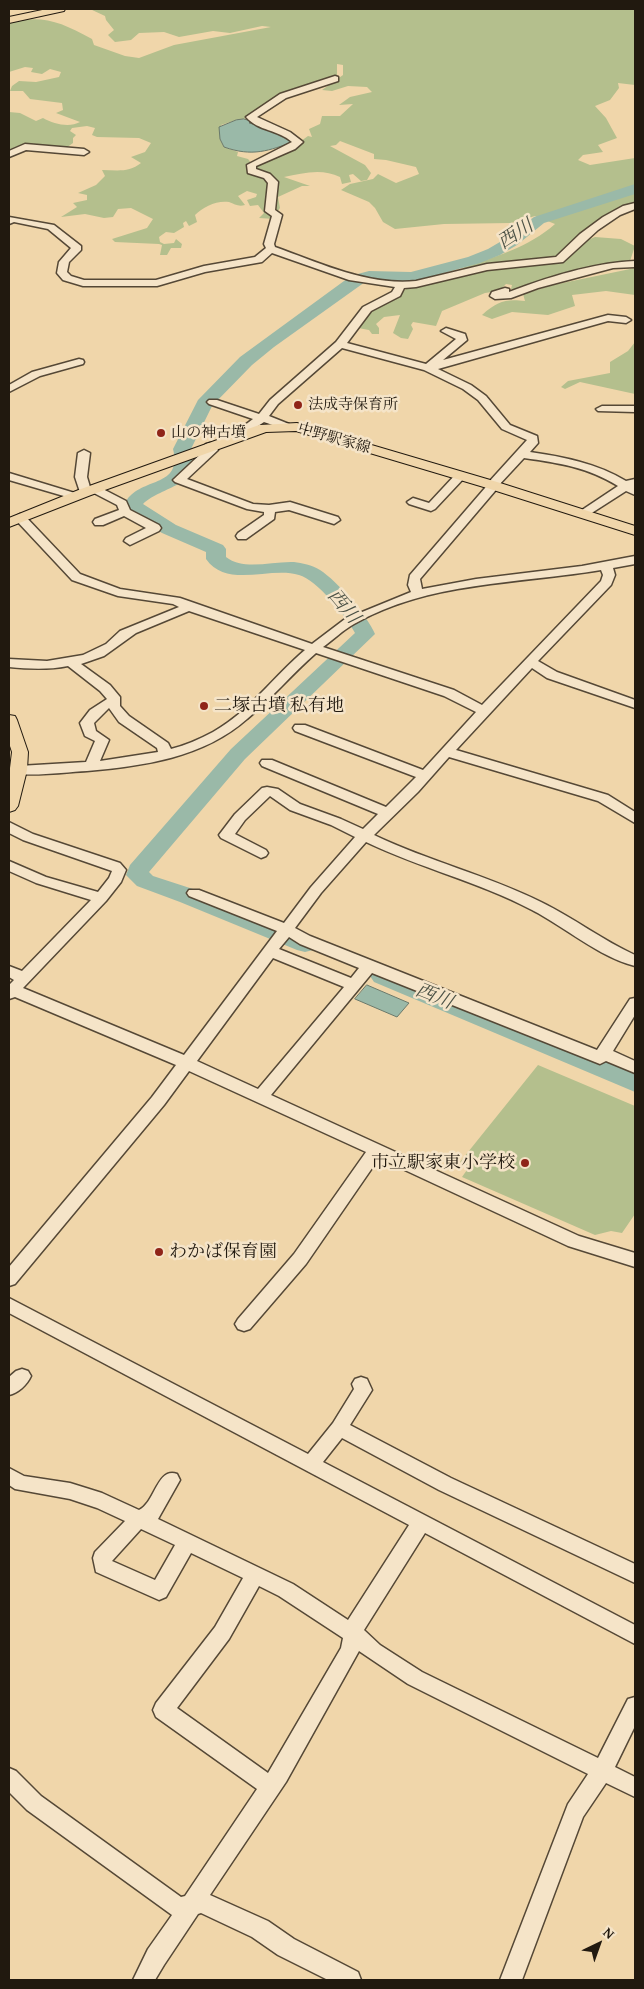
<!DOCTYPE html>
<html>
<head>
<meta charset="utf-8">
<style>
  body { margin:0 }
  #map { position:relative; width:644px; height:1989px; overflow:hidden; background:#f0d6aa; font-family:"Gentium Book Plus",serif }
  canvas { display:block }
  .frame { position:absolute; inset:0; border:10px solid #21190f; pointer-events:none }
  .north { position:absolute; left:574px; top:1919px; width:50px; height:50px; -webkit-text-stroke:4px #f5e4c8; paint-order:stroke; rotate:42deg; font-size:14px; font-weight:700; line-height:20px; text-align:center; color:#21190f }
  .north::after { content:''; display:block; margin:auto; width:18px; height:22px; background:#21190f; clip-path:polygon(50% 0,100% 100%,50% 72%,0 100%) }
</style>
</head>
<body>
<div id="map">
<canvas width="644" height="1989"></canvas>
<div class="frame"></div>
<div class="north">N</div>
</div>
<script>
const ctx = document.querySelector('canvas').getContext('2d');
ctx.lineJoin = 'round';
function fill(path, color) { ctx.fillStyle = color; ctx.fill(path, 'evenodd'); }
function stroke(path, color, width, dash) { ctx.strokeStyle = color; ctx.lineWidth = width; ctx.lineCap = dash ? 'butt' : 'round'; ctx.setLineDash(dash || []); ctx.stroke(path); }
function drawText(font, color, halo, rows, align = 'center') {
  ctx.font = font + ' "Gentium Book Plus","Noto Serif JP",serif'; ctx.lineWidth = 5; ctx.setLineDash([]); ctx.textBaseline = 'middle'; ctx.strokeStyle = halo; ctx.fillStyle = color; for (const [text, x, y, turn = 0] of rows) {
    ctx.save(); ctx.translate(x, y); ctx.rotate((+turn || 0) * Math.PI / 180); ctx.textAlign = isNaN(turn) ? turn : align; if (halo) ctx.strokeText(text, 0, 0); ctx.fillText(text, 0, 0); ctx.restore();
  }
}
fill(new Path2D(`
  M90 9H635V85L618 83 619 88 610 100 595 106 606 118 617 138 598 145 603 152 583 155 578 160 590 165 635 158V204L629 205 556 258 495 264 471 270 462 268C495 257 529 247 555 224L535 216 511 223 444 224 395 229 383 222 375 208 369 202 341 190 350 184 373 179 378 174 396 183 419 174 416 167 386 160 374 159V154L340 141 336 145 330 146 365 165 371 173 367 180 361 181 353 174 349 175 351 182 342 184 340 177C322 168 303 173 284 177L310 186H302L278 197 280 208 275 215V219L259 218 264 213 258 205 250 206 247 200 256 197 257 194 247 191 238 196 245 205C238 207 235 204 229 202 217 200 203 207 195 215L197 222 189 226 186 221 183 223 184 227 174 233 166 232 159 237 160 242 164 244 174 243 176 239 182 244 181 248H171L167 255H160L162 245 159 244 115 242 112 239 147 228 153 219 131 208 118 209 113 217 104 218 85 214 61 217 77 207 73 203 87 200V195L78 193 96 185 105 176 102 170C116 170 129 173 141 163L131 157 145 152 151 143 139 138 97 137 92 135 95 128 87 126 72 128 70 131 76 135 73 138V143L66 148 25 144 9 153V112L20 113 36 121 43 118C54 124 69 128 80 122L56 113 63 110 62 103 30 99 23 91H10L12 86 19 81 36 82 59 77 61 72 50 69 42 74 31 72 33 68 25 67 9 72V22C45 15 60 22 92 39L94 45 125 56 139 58 174 45 271 27 262 26 230 33 213 31 179 37 164 32 139 33 131 40 115 42 108 35 114 30 106 20 105 16ZM337 64 343 65V75L322 90 332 91 348 86 367 87 372 92 350 97 339 105 353 104 340 116H322L320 124 309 129 312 137 308 136 297 144 298 147 287 149 256 165 258 171 248 159 237 156 238 152 224 147 220 139 221 125 236 120 244 119 264 105 290 91 337 76Z
  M595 237 621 239 635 246 630 261 596 267 518 290 511 289 512 285 506 284 499 291 485 293 442 311 436 326 413 322 411 325 413 329 408 339 401 338 393 333 400 315 384 317 376 324 379 328V334H372L369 330 358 328 373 308 410 287 473 274 494 268 557 262 578 244Z
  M635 268V295L606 291 572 295 575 306 548 315 512 312 492 319 482 315C498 301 505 299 525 301L523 294 553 285Z
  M635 342V394L580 382 565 389 561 387 568 381 610 373V362L628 351Z
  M538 1065 635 1106V1214L622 1233 611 1231 595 1235 462 1177 469 1167 460 1162Z`), '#b4bf8d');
const water = new Path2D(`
  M244 119 251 121 249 123 272 129 295 141C269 151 252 157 224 147L220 139 219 127 236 120Z
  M367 985 409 1003 397 1017 355 999Z`);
fill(water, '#9ab9a8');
stroke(water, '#6a796b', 1);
fill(new Path2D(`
  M635 184V194L544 223 517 245 500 255 480 263 412 282H365L274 347 252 365 212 406 191 449C201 488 163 485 143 504L176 525 223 545 226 549V557C244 571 272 561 294 562 302 563 312 565 320 570 337 581 367 615 375 634L245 759 149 872 153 876 196 890 313 938 317 944 313 950 305 952 297 950 180 902 137 886 126 875 130 865 231 749 355 633C346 616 317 580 299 575 270 566 227 589 206 559V552L162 533 126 510 124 506C126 503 127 498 130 496 148 478 182 485 173 449L198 400 240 357 344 281 354 275 369 271 411 272 468 257 488 249 505 239 534 217Z
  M382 968 506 1017 635 1073V1092L374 982 370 976 374 970Z`), '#9ab9a8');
const minor = new Path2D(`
  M335 76 338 77V81L286 98 257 117 290 132 303 142 295 149 256 166V169L270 174 278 182 275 210 282 215 274 244 275 247C320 263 368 286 416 281L487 264 556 257 580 234 603 217 623 206 635 203V209L620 215 598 230 563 262 487 270 416 287 404 288 400 296 371 311 347 343 426 364 456 339 441 331 446 328 465 334 467 340 443 360 608 315 626 317 631 320 626 323 608 321 438 369 471 385 486 396 510 425 537 436 538 443 530 452C564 457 596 463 626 481L635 479 634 486 635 495 626 491 587 516H579L577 514 579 512 618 486C587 467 559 463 524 458L498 486 495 491 420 579 422 589 476 579 582 566 635 556V564L613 568 615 575 611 585 538 661 557 672 635 700V708L547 678 532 668 456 750 608 795 635 812V823L598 801 449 757 418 792 374 835C428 861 487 875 541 902 574 918 602 940 635 955V966C599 957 565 927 532 910 479 882 420 868 366 842L321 893 295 928 310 936 597 1050 630 999 635 998V1015L613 1051 635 1061V1073L606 1061 600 1064 595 1062 372 973 271 1095 579 1236 635 1253V1267L568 1246 379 1158 306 1264 250 1329 244 1331 238 1329 235 1324 238 1319 294 1254 366 1152 189 1071 164 1105 15 1284 9 1286V1267L152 1097 176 1065 15 997 9 999V985L14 980 9 977V966L22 971 91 900 36 883 9 871V861L46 877 98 892 109 878 112 871 23 840 9 833V822L33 834 120 863 126 870 121 882 106 901 23 988 184 1055 277 931 189 896 187 893 189 890H199L284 923 311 887 355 837 331 825 290 810 270 796 245 820 235 834 266 850 268 853 266 856 261 858 221 838 219 835 235 814 262 788 267 787 278 789 300 804 341 819 363 829 378 814 262 766 260 763 262 760H272L386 807 416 777 295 731 293 728 295 725H305L423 770 476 712 444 696 316 653C292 674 271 699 247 719 203 758 143 766 87 771 68 772 30 777 14 773L12 770 14 767 19 766 86 762 95 741 85 736 80 723 90 710 107 699 100 691 68 666C48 670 29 669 9 667V659L47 661 83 655 106 644 120 631 179 607 173 604 118 596 72 580 14 518 20 514 24 515 80 574 120 589 180 598 312 644 345 619 411 592 408 585 410 575 485 488 488 483 527 440 502 429 478 400 463 389 424 370 342 348 278 404 269 416 289 424 291 426 289 428H281L264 422 249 432 251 434 249 436H241L237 431 253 419 209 404 207 402 209 400H217L259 414 270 400 336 342 363 307 392 292 395 287 349 280 272 253 262 262 205 272 157 286H83L63 280 57 273 59 262 71 248 48 229 14 222 9 224V217L54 225 81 246V250L69 262 67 272 71 276 84 280H156L204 266 255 257 266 248 264 244 272 216 265 211 268 183 264 178 248 173 247 165 292 142C279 130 258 131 246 117L280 94ZM601 570 603 575 601 581 482 705 454 690 323 647C333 640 343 630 354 624 429 581 518 584 601 570ZM189 611 305 650C274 676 249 712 213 732 200 739 186 745 171 749L168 743 129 716 120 706V697L110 685 81 664 104 656 136 633ZM109 708 119 722 157 748 158 752 100 761 109 740 96 731 94 723ZM289 937 300 944 359 968 351 978 279 949ZM273 958 344 987 258 1089 197 1061Z
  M25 144 84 149 89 152 84 155 26 150 9 157V151Z
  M635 261V267L613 268 538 288 511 298 495 299 490 296 492 292 505 288 509 289V292C548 277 593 263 635 261Z
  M79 359 83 360 84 362 83 364 40 376 9 392V385L32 372Z
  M602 406H635V412L598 411 596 409Z
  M210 443 214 444 218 450 187 479 253 504 269 505 290 502 338 517 340 520 334 524 289 510 275 512 274 519 246 539H238L236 536 238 533 264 515V512L247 509 175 482 173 480 206 449 204 446 206 444Z
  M84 450 90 453 87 477 90 487H99L126 501 130 510 159 525 161 528 159 531 130 545 124 541 126 538 146 528 124 516 103 525H95L93 522 95 519 119 510 117 505 92 492 86 495 80 492 75 477 78 453Z
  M9 473 78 494 80 496 74 499 9 480Z
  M460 473 466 476 435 509 431 511 409 504 407 502 413 498 429 503 456 474Z
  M9 1298 308 1454 333 1423 354 1389 352 1384 355 1379 361 1377 367 1379 372 1390 350 1425 451 1478 635 1564V1583L439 1490 342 1438 323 1462 635 1625V1644L425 1533 364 1630 380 1645 422 1672 598 1758 628 1699 635 1697V1726L615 1767 635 1777V1797L606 1783 583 1817 522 1980H500L568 1804 588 1774 408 1684 359 1651 286 1782 210 1895 268 1921 294 1939 358 1972 361 1980H328L278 1955 252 1937 201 1913 198 1914 164 1965 155 1980H133L148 1949 172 1915 27 1810 9 1792V1768L16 1771 41 1796 181 1897 185 1896 257 1789 156 1717 153 1710 156 1703 215 1627 243 1578 191 1553 166 1597 159 1600 96 1572 93 1558 95 1552 125 1521 97 1508 70 1499 15 1489 9 1485V1468L24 1476 70 1483 102 1493 139 1510C155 1503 157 1467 177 1474L180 1480 158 1519 293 1584 348 1620 409 1525 9 1313ZM141 1529 175 1545 155 1580 112 1561ZM259 1586 279 1596 343 1638 341 1648 268 1773 177 1708 229 1639Z
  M22 1369 28 1371 31 1376C27 1385 18 1393 9 1395V1377L16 1371Z`);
const major = new Path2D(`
  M47 9H65L64 11 9 23V17Z
  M297 423 497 482 635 526V535L487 488 296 431 266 432 91 495 9 527V518L81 489 259 425Z
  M9 715 15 716 17 720 28 752 27 770 18 806 15 810 9 812V776L12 752 9 743Z`);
stroke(minor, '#554836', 3);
stroke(major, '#21190f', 2);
fill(minor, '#f5e4c8');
fill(major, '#f0d6aa');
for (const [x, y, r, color] of [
  [298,405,5,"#8f2418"],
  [161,433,5,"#8f2418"],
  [204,706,5,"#8f2418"],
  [525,1163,5,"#8f2418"],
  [159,1252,5,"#8f2418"]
]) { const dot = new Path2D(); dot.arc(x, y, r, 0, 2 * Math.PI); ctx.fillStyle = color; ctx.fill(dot); stroke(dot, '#f5e4c8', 2); }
drawText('15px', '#21190f', '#f5e4c8', [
  ["法成寺保育所",308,405],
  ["山の神古墳",171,433]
], 'left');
drawText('15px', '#21190f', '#f5e4c8', [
  ["中野駅家線",334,439,16]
]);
drawText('18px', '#21190f', '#f5e4c8', [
  ["二塚古墳 私有地",214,706],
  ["市立駅家東小学校",515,1163,"right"],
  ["わかば保育園",169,1252]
], 'left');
drawText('italic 19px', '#4b5145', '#f5e4c8', [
  ["西川",516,235,-33],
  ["西川",343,607,50],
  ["西川",434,997,22]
]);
</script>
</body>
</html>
